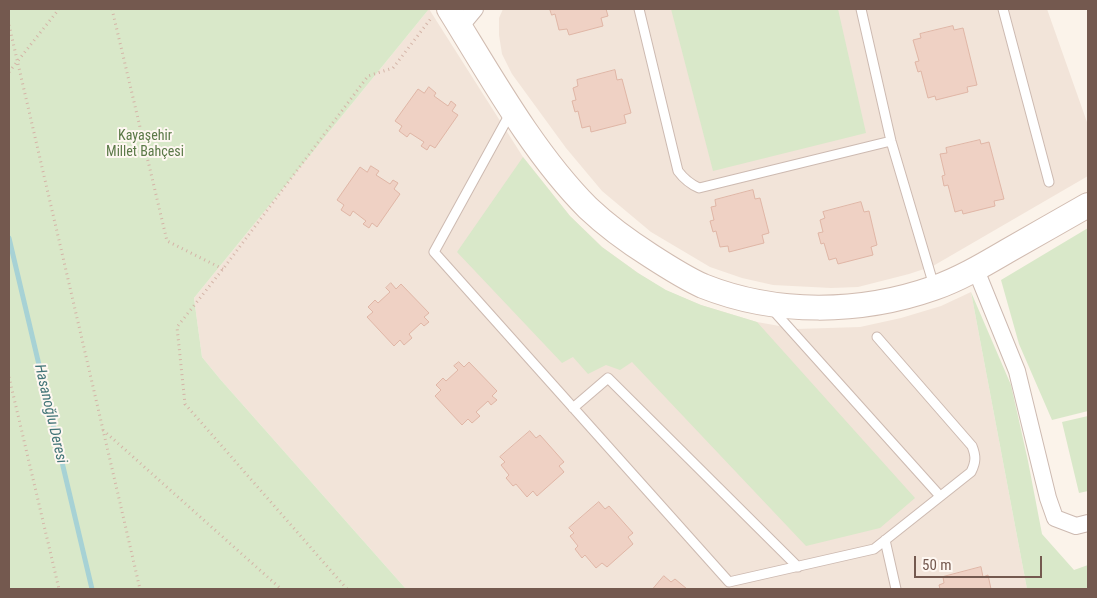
<!DOCTYPE html>
<html>
<head>
<meta charset="utf-8">
<style>
  body { margin:0 }
  #map { position:relative; width:1097px; height:598px; overflow:hidden; background:#fbf3ea; font-family:"Roboto Condensed",sans-serif }
  canvas { display:block }
  .frame { position:absolute; inset:0; border:10px solid #74594f; pointer-events:none }
  .scale { position:absolute; left:914px; top:556px; width:128px; height:22px; box-sizing:border-box; border:2px solid #74594f; border-top:0; padding-left:6px; font-size:15px; line-height:18px; white-space:nowrap; color:#74594f; -webkit-text-stroke:4px #fef7f1; paint-order:stroke }
</style>
</head>
<body>
<div id="map">
<canvas width="1097" height="598"></canvas>
<div class="frame"></div>
<div class="scale">50 m</div>
</div>
<script>
const ctx = document.querySelector('canvas').getContext('2d');
ctx.lineJoin = 'round';
function fill(path, color) { ctx.fillStyle = color; ctx.fill(path, 'evenodd'); }
function stroke(path, color, width, dash) { ctx.strokeStyle = color; ctx.lineWidth = width; ctx.lineCap = dash ? 'butt' : 'round'; ctx.setLineDash(dash || []); ctx.stroke(path); }
function drawText(font, color, halo, rows, align = 'center') {
  ctx.font = font + ' "Roboto Condensed",sans-serif'; ctx.lineWidth = 4; ctx.setLineDash([]); ctx.textBaseline = 'middle'; ctx.strokeStyle = halo; ctx.fillStyle = color; for (const [text, x, y, turn = 0] of rows) {
    ctx.save(); ctx.translate(x, y); ctx.rotate((+turn || 0) * Math.PI / 180); ctx.textAlign = isNaN(turn) ? turn : align; if (halo) ctx.strokeText(text, 0, 0); ctx.fillText(text, 0, 0); ctx.restore();
  }
}
fill(new Path2D(`
  M429 9 523 157 570 216 602 247 638 273 665 290 701 305 757 322 796 329 860 327 901 318 941 306 971 292 1027 589H406L220 379 202 357 194 298Z
  M503 9H1047L1088 125V176L933 266 909 274 858 287 831 288 773 285 742 278 710 267 651 232 602 191 566 148 512 74 502 54 499 35V18Z`), '#f2e4d9');
fill(new Path2D(`
  M9 9H429L194 298 202 357 220 379 406 589H9Z
  M671 9H838L866 133 713 171Z
  M523 157 570 216 602 247 638 273 666 290 701 305 757 322 915 498 880 528 806 546 632 362 620 370 606 365 588 374 573 357 562 363 457 252Z
  M1088 228V411L1052 420 1019 344 1001 280Z
  M971 292 1011 385 1028 461 1042 534 1074 570 1088 565V589H1027Z
  M1088 416V491L1079 493 1062 422Z`), '#d9e8c9');
stroke(new Path2D(`
  M9 238 92 589`), '#a7d2d5', 5);
const building = new Path2D(`
  M550 9H606L608 16 601 18 603 26 569 35 567 29 559 30 555 14 552 15Z
  M953 26 954 30 963 28 977 85 967 87 968 92 936 100 935 96 928 98 921 71 918 72 915 62 919 61 913 40 921 38 920 34Z
  M615 70 617 80 622 79 631 113 624 115 626 123 591 132 590 126 582 128 578 111 575 112 572 101 576 100 573 88 578 86 577 80Z
  M429 87 436 93 434 96 448 106 451 101 456 105 452 111 458 115 435 148 430 145 427 150 421 146 424 142 410 133 407 137 399 131 402 126 395 121 418 89 424 93Z
  M980 140 981 144 989 142 1004 199 994 201 995 206 963 214 962 210 955 212 948 185 944 186 942 176 945 175 940 154 947 153 946 148Z
  M371 166 379 171 376 175 390 184 393 180 398 183 394 189 400 194 377 227 372 223 369 228 363 224 366 221 353 211 350 216 341 210 344 205 337 200 360 167 367 172Z
  M753 190 755 199 760 198 769 233 762 235 764 243 729 252 728 246 720 247 716 231 713 232 710 221 714 220 711 207 716 206 715 200Z
  M861 202 864 212 869 211 877 245 871 247 873 255 838 264 836 258 829 260 824 243 821 244 818 233 823 232 820 220 825 218 823 212Z
  M391 283 396 289 401 284 429 313 424 317 429 322 424 326 421 323 409 334 412 338 404 345 400 340 394 346 367 317 373 312 368 307 375 300 378 303 390 292 386 288Z
  M459 362 464 367 469 362 497 391 492 396 497 400 491 405 488 401 476 412 480 416 472 423 468 419 462 425 435 396 441 390 436 385 443 378 446 381 458 370 454 366Z
  M530 431 536 438 540 435 564 462 559 466 564 472 537 496 533 491 527 497 516 484 513 486 506 478 509 475 501 465 505 462 500 457Z
  M599 502 605 509 609 506 633 533 628 537 633 544 607 567 602 563 596 568 585 555 582 558 575 549 578 546 570 536 574 533 569 528Z
  M981 567 983 577 988 575 991 589H940L939 585 944 583 943 577Z
  M664 576 671 582 675 579 687 589H653Z`);
fill(building, '#efd1c4');
stroke(building, '#e0b6a6', 1);
const lane = new Path2D(`
  M639 9 678 171C684 179 690 184 699 188L891 141
  M861 9 891 141 934 286
  M1003 9 1049 182
  M511 112 434 252 729 582 874 549 971 472C976 462 976 456 972 446L877 337
  M772 309 940 496
  M573 408 608 378 798 567
  M885 540 896 589`);
const street = new Path2D(`
  M460 27 475 9
  M976 270 1017 371 1048 498 1055 518 1076 526 1088 523`);
const secondary = new Path2D(`
  M449 9C490 75 533 153 588 208 607 226 629 242 651 256 668 267 685 278 703 286 776 315 860 314 934 288 960 279 985 264 1009 250 1035 235 1062 220 1088 205`);
stroke(lane, '#cdbab1', 11);
stroke(street, '#cdbab1', 18);
stroke(secondary, '#d1bcb1', 26);
stroke(new Path2D(`
  M112 9 167 241 223 269
  M9 25 140 589
  M9 72 59 9
  M9 377 59 589
  M103 430 281 589
  M347 589 185 404 177 327 223 269 368 76 393 68 432 17`), '#d4b4a7', 3, [1, 4]);
stroke(lane, '#fff', 9);
stroke(street, '#fff', 16);
stroke(secondary, '#fff', 24);
drawText('14px', '#5b7948', '#fef7f1', [
  ["Kayaşehir",145,136],
  ["Millet Bahçesi",145,152]
]);
drawText('italic 15px', '#437578', '#fef7f1', [
  ["Hasanoğlu Deresi",50,414,77]
]);
</script>
</body>
</html>
